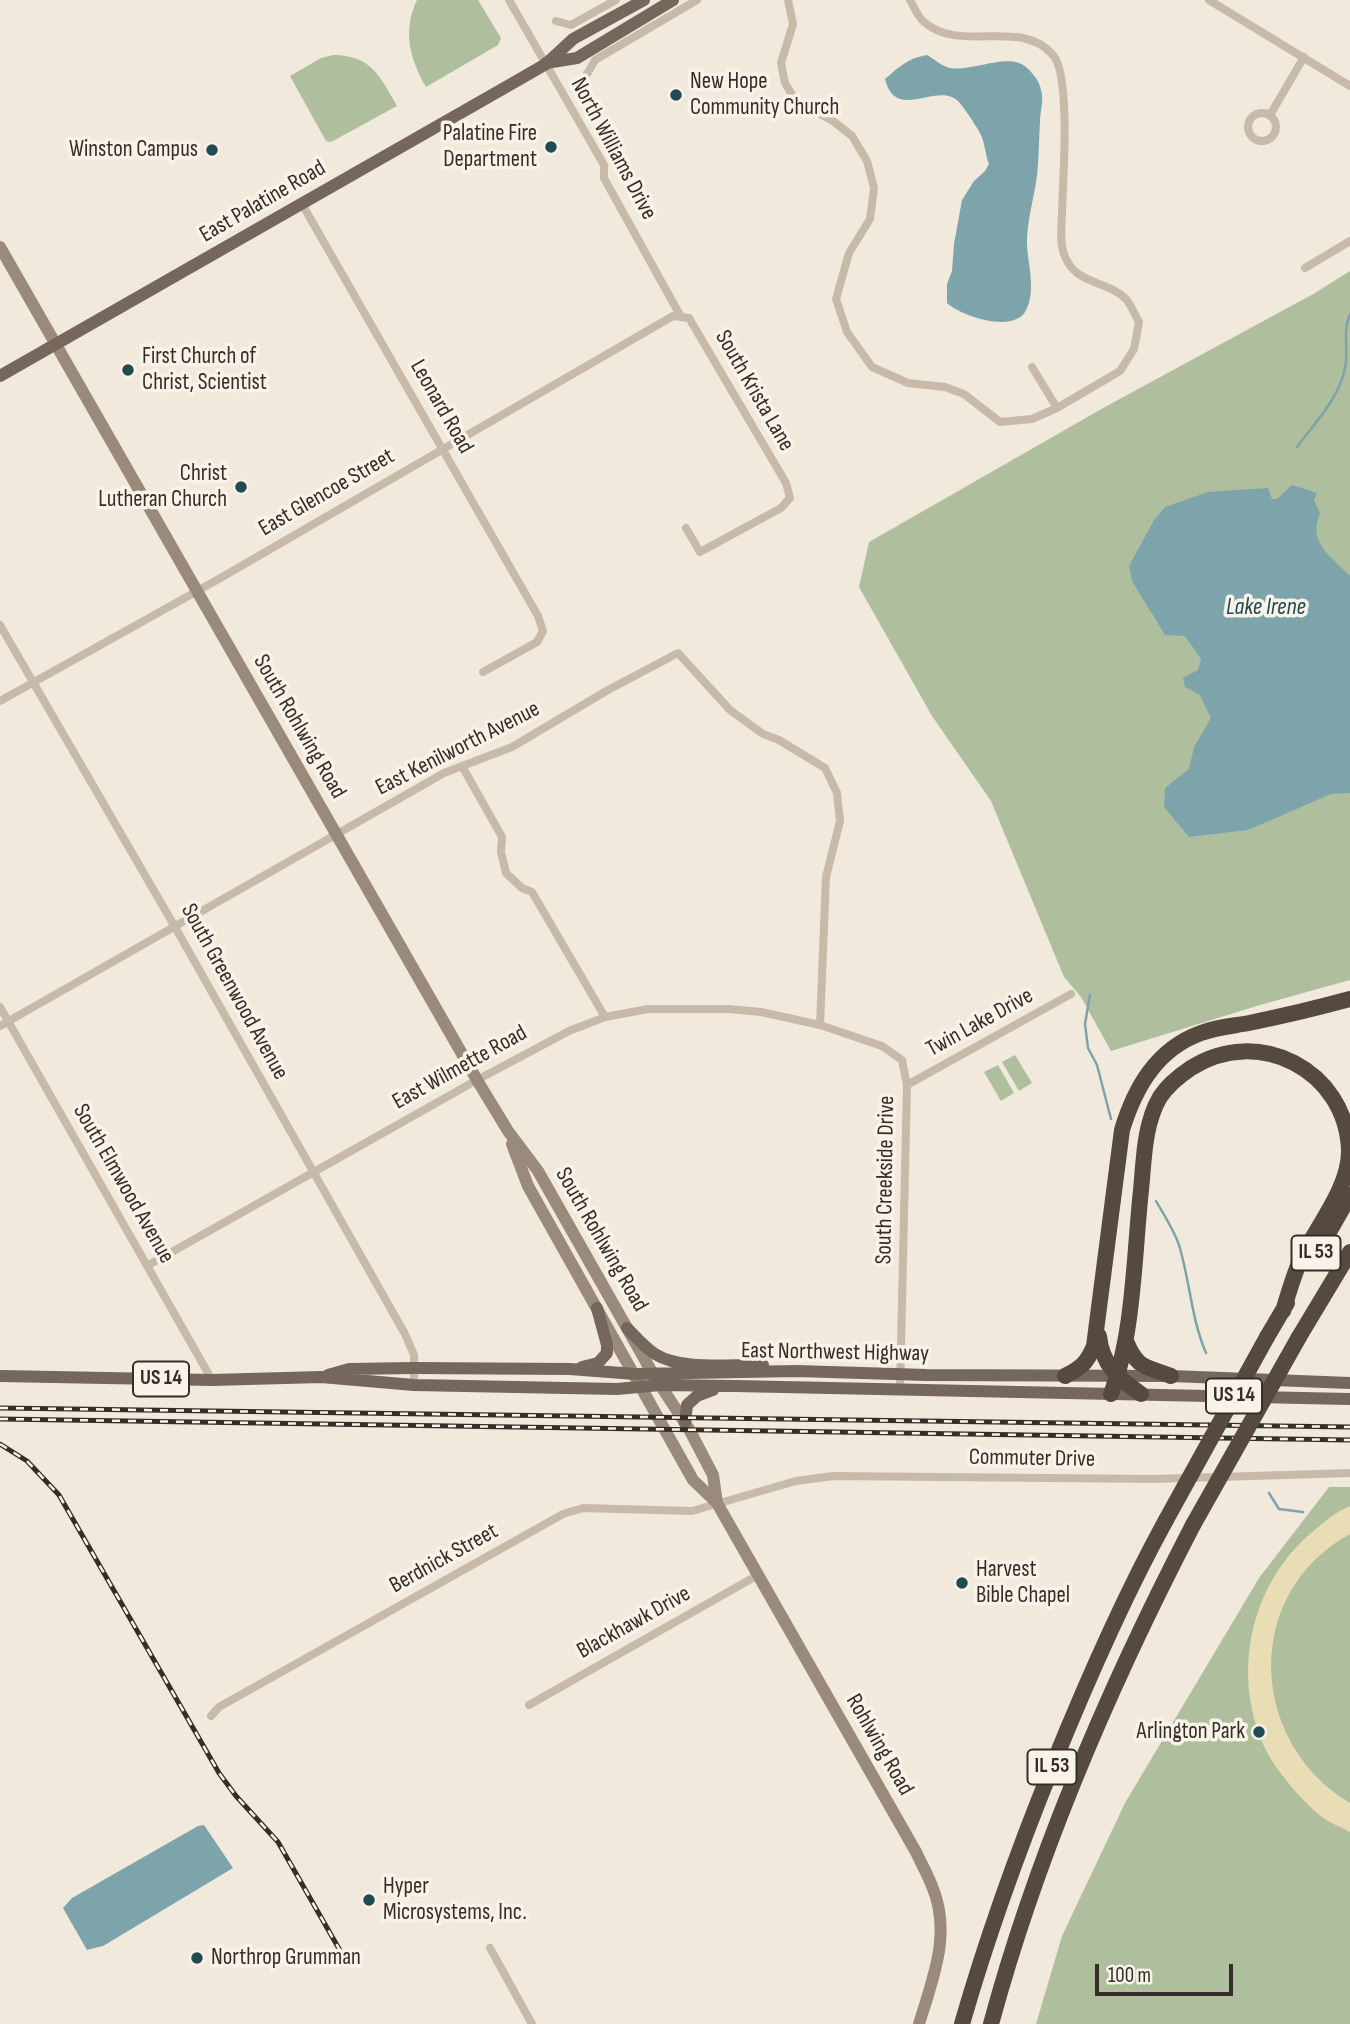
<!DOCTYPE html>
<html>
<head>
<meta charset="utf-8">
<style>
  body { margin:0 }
  #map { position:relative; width:1350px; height:2024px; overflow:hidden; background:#f0e9dc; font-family:"Sofia Sans Condensed",sans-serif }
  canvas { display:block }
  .scale { position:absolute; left:1095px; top:1964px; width:138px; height:32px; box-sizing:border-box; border:4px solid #352e28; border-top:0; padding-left:9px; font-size:21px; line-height:24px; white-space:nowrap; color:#352e28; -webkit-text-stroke:5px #f8f2e8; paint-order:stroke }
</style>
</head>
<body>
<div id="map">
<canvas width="1350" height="2024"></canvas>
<div class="scale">100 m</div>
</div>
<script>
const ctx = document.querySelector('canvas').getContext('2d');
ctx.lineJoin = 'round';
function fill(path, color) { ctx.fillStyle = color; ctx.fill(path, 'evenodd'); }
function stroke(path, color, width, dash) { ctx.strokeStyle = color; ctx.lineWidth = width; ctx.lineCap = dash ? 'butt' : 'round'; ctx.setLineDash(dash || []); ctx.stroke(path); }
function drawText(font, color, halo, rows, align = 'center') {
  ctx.font = font + ' "Sofia Sans Condensed",sans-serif'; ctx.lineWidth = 7; ctx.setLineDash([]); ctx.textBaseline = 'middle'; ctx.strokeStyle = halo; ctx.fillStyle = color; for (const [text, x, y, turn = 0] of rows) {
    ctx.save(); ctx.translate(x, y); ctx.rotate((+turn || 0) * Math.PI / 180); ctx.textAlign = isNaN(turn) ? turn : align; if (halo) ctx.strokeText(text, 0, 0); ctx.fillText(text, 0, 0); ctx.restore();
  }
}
fill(new Path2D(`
  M417 0H478L501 38 498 45 426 87C410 59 402 31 417 0Z
  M333 55C371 55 380 76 397 106L331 142 326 141 290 76 321 58Z
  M1350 271V980L1260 1005 1111 1051 1081 997 1064 977 991 801 932 716 859 587 869 542 1105 407 1315 293Z
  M1015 1055 1032 1083 1019 1091 1002 1062Z
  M998 1065 1014 1093 1001 1101 984 1072Z
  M1329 1487H1350V2024H1036L1062 1936 1125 1803 1259 1578Z`), '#afbe9d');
fill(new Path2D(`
  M1350 1506V1534C1242 1593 1248 1742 1350 1803V1832C1341 1827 1330 1823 1322 1817 1303 1802 1278 1773 1267 1752 1230 1678 1249 1586 1311 1533 1323 1523 1335 1512 1350 1506Z`), '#e9ddb5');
fill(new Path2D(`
  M927 55C934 59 943 67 950 68 973 72 1010 51 1027 68 1035 75 1041 84 1042 95 1043 104 1040 113 1040 122 1039 136 1039 150 1038 164 1037 189 1028 213 1027 238 1026 261 1038 290 1025 312 1012 333 961 316 947 303V284L952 271 954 244 962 200 974 181 985 171 989 164C985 154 985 142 980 133 977 127 963 106 958 101 936 81 896 123 885 79 899 67 908 58 927 55Z
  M1292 485 1317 493 1314 500 1320 513C1307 543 1331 556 1350 576V793L1331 794 1248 830 1189 837 1164 807 1165 788 1189 769 1194 747 1211 718 1200 695 1185 687 1183 678 1198 670 1201 659 1185 636 1165 635 1132 581 1129 566 1154 520 1165 507 1208 492 1268 488 1272 499H1277Z
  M204 1825 233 1868 103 1946 87 1950 63 1908 72 1898 198 1826Z`), '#7da4ab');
stroke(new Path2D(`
  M1297 447C1314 424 1340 397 1345 368 1349 350 1342 331 1350 314
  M1090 995 1085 1024 1088 1048 1097 1065 1111 1119
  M1156 1201C1164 1215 1174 1230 1179 1245 1190 1281 1191 1318 1206 1353
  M1269 1493 1279 1509 1303 1512`), '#7da4ab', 2.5);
stroke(new Path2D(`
  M509 0 604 165V178L681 317
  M788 0 793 24 781 63 785 83 796 101 833 121 852 136 867 161 874 188 870 219 849 253 836 299 847 332 872 367 908 383 945 387 964 394 1000 422 1032 419 1057 408 1120 371 1134 349 1139 322C1135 315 1131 305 1126 299 1106 279 1075 286 1064 254 1059 241 1062 225 1062 211 1063 181 1071 75 1053 55 1020 17 961 54 924 22 918 17 914 7 910 0
  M1209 0 1350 86
  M556 21 571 25 616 0
  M587 74 595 60 697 0
  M1248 127a14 14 0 1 1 28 0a14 14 0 1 1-28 0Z
  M1270 115 1304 57
  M302 204 538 616 543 631 537 642 483 672
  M1305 268 1350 241
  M1032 367 1057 408
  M0 625 175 927 405 1334 414 1355V1385
  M0 701 217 580 673 316 689 318 786 483 790 498 781 508 700 552 686 528
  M462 766 502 837 501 852 506 873 522 888 532 892 605 1017
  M0 1007 212 1380
  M0 1026 444 773 512 747 608 690 678 653 730 710 763 734 779 740 825 768 837 793 840 821 826 877 820 1025
  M907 1085 1071 994
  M147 1266 477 1080 569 1031 605 1017 648 1009H729L761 1012 820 1025 882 1046 902 1060 907 1085 900 1390
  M529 1705 758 1575
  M211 1716 219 1707 563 1514 583 1508 692 1511 796 1481 833 1476 1154 1479 1350 1473
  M490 1948 532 2024`), '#c7baa9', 8);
stroke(new Path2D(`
  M0 247 477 1080 508 1131 538 1171 653 1374 689 1429 713 1475 717 1503
  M512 1144 528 1186 693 1480 717 1503 916 1852C921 1863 928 1875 932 1886 952 1933 933 1978 919 2024`), '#9a8a7b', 12);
stroke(new Path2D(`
  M546 63 577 58 673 0
  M0 376 513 83 546 64 573 39 644 0
  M627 1328C636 1337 644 1347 655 1354 682 1371 731 1364 763 1365
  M582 1367 598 1363 607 1353V1345L597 1308
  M328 1375 349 1369 414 1368 570 1369 635 1374 797 1371 926 1375 1171 1376 1350 1383
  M0 1376 212 1380 321 1377 414 1385 617 1389 660 1385 735 1386 1350 1399
  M685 1423 687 1405 697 1396 713 1390`), '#75675b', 12);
stroke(new Path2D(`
  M1320 1248 1350 1195
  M1099 1336C1102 1365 1118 1378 1141 1394
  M1267 1337 1287 1303
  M1299 1337 1350 1252
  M1126 1341C1137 1369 1146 1366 1171 1376
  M1065 1376C1081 1368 1087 1363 1094 1346L1122 1130C1135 1087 1157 1049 1201 1033 1217 1027 1233 1026 1249 1023 1283 1016 1317 1008 1350 999
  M1111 1394C1134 1333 1134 1255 1141 1190 1144 1160 1144 1124 1160 1097 1168 1085 1179 1076 1191 1068 1258 1025 1346 1070 1349 1150 1350 1188 1315 1228 1300 1261 1293 1277 1288 1295 1283 1311
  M962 2024C987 1937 1018 1851 1052 1767 1086 1683 1122 1600 1166 1520
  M991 2024C1037 1854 1112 1681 1193 1525`), '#554940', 16);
const rail = new Path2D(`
  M0 1408 1350 1427
  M0 1419 1350 1440
  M0 1444 27 1461 59 1495 219 1773 236 1796 278 1842 346 1961`);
stroke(rail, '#352e28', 5);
stroke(rail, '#f8f2e8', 2.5, [8]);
stroke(new Path2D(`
  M1166 1520 1267 1337
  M1193 1525 1299 1337`), '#554940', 16);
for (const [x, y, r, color] of [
  [676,95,7,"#214a53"],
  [551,147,7,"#214a53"],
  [212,150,7,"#214a53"],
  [128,370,7,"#214a53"],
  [241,487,7,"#214a53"],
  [962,1583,7,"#214a53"],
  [1259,1732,7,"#214a53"],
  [369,1900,7,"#214a53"],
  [197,1958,7,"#214a53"]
]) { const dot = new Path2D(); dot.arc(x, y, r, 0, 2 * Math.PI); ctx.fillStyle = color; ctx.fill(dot); stroke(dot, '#f8f2e8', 2.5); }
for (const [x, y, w] of [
  [1316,1253,49],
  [161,1379,56],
  [1234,1396,56],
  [1052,1767,49]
]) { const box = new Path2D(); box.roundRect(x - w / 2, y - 17.5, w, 35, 5); ctx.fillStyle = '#f8f2e8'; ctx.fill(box); stroke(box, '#352e28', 2); }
drawText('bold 21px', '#352e28', null, [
  ["IL 53",1316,1253],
  ["US 14",161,1379],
  ["US 14",1234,1396],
  ["IL 53",1052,1767]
]);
drawText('23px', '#352e28', '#f8f2e8', [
  ["New Hope",690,82],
  ["Community Church",690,108],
  ["Palatine Fire",537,134,"right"],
  ["Department",537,160,"right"],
  ["Winston Campus",198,150,"right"],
  ["First Church of",142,357],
  ["Christ, Scientist",142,383],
  ["Christ",227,474,"right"],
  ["Lutheran Church",227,500,"right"],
  ["Harvest",976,1570],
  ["Bible Chapel",976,1596],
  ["Arlington Park",1245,1732,"right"],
  ["Hyper",383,1887],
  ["Microsystems, Inc.",383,1913],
  ["Northrop Grumman",211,1958]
], 'left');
drawText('23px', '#352e28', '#f8f2e8', [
  ["North Williams Drive",613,149,62],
  ["East Palatine Road",263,202,-30],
  ["South Krista Lane",754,391,60],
  ["Leonard Road",441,407,60],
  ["East Glencoe Street",327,493,-30],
  ["South Rohlwing Road",299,727,60],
  ["East Kenilworth Avenue",458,749,-27],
  ["South Greenwood Avenue",234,992,61],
  ["Twin Lake Drive",980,1023,-29],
  ["East Wilmette Road",460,1068,-29],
  ["South Creekside Drive",886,1180,-89],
  ["South Elmwood Avenue",123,1184,60],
  ["South Rohlwing Road",601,1240,60],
  ["East Northwest Highway",835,1353,1],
  ["Commuter Drive",1032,1459,1],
  ["Berdnick Street",444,1559,-29],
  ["Blackhawk Drive",634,1623,-29],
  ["Rohlwing Road",879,1745,60]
]);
drawText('italic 24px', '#214a53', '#f8f2e8', [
  ["Lake Irene",1266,608]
]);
</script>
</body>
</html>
